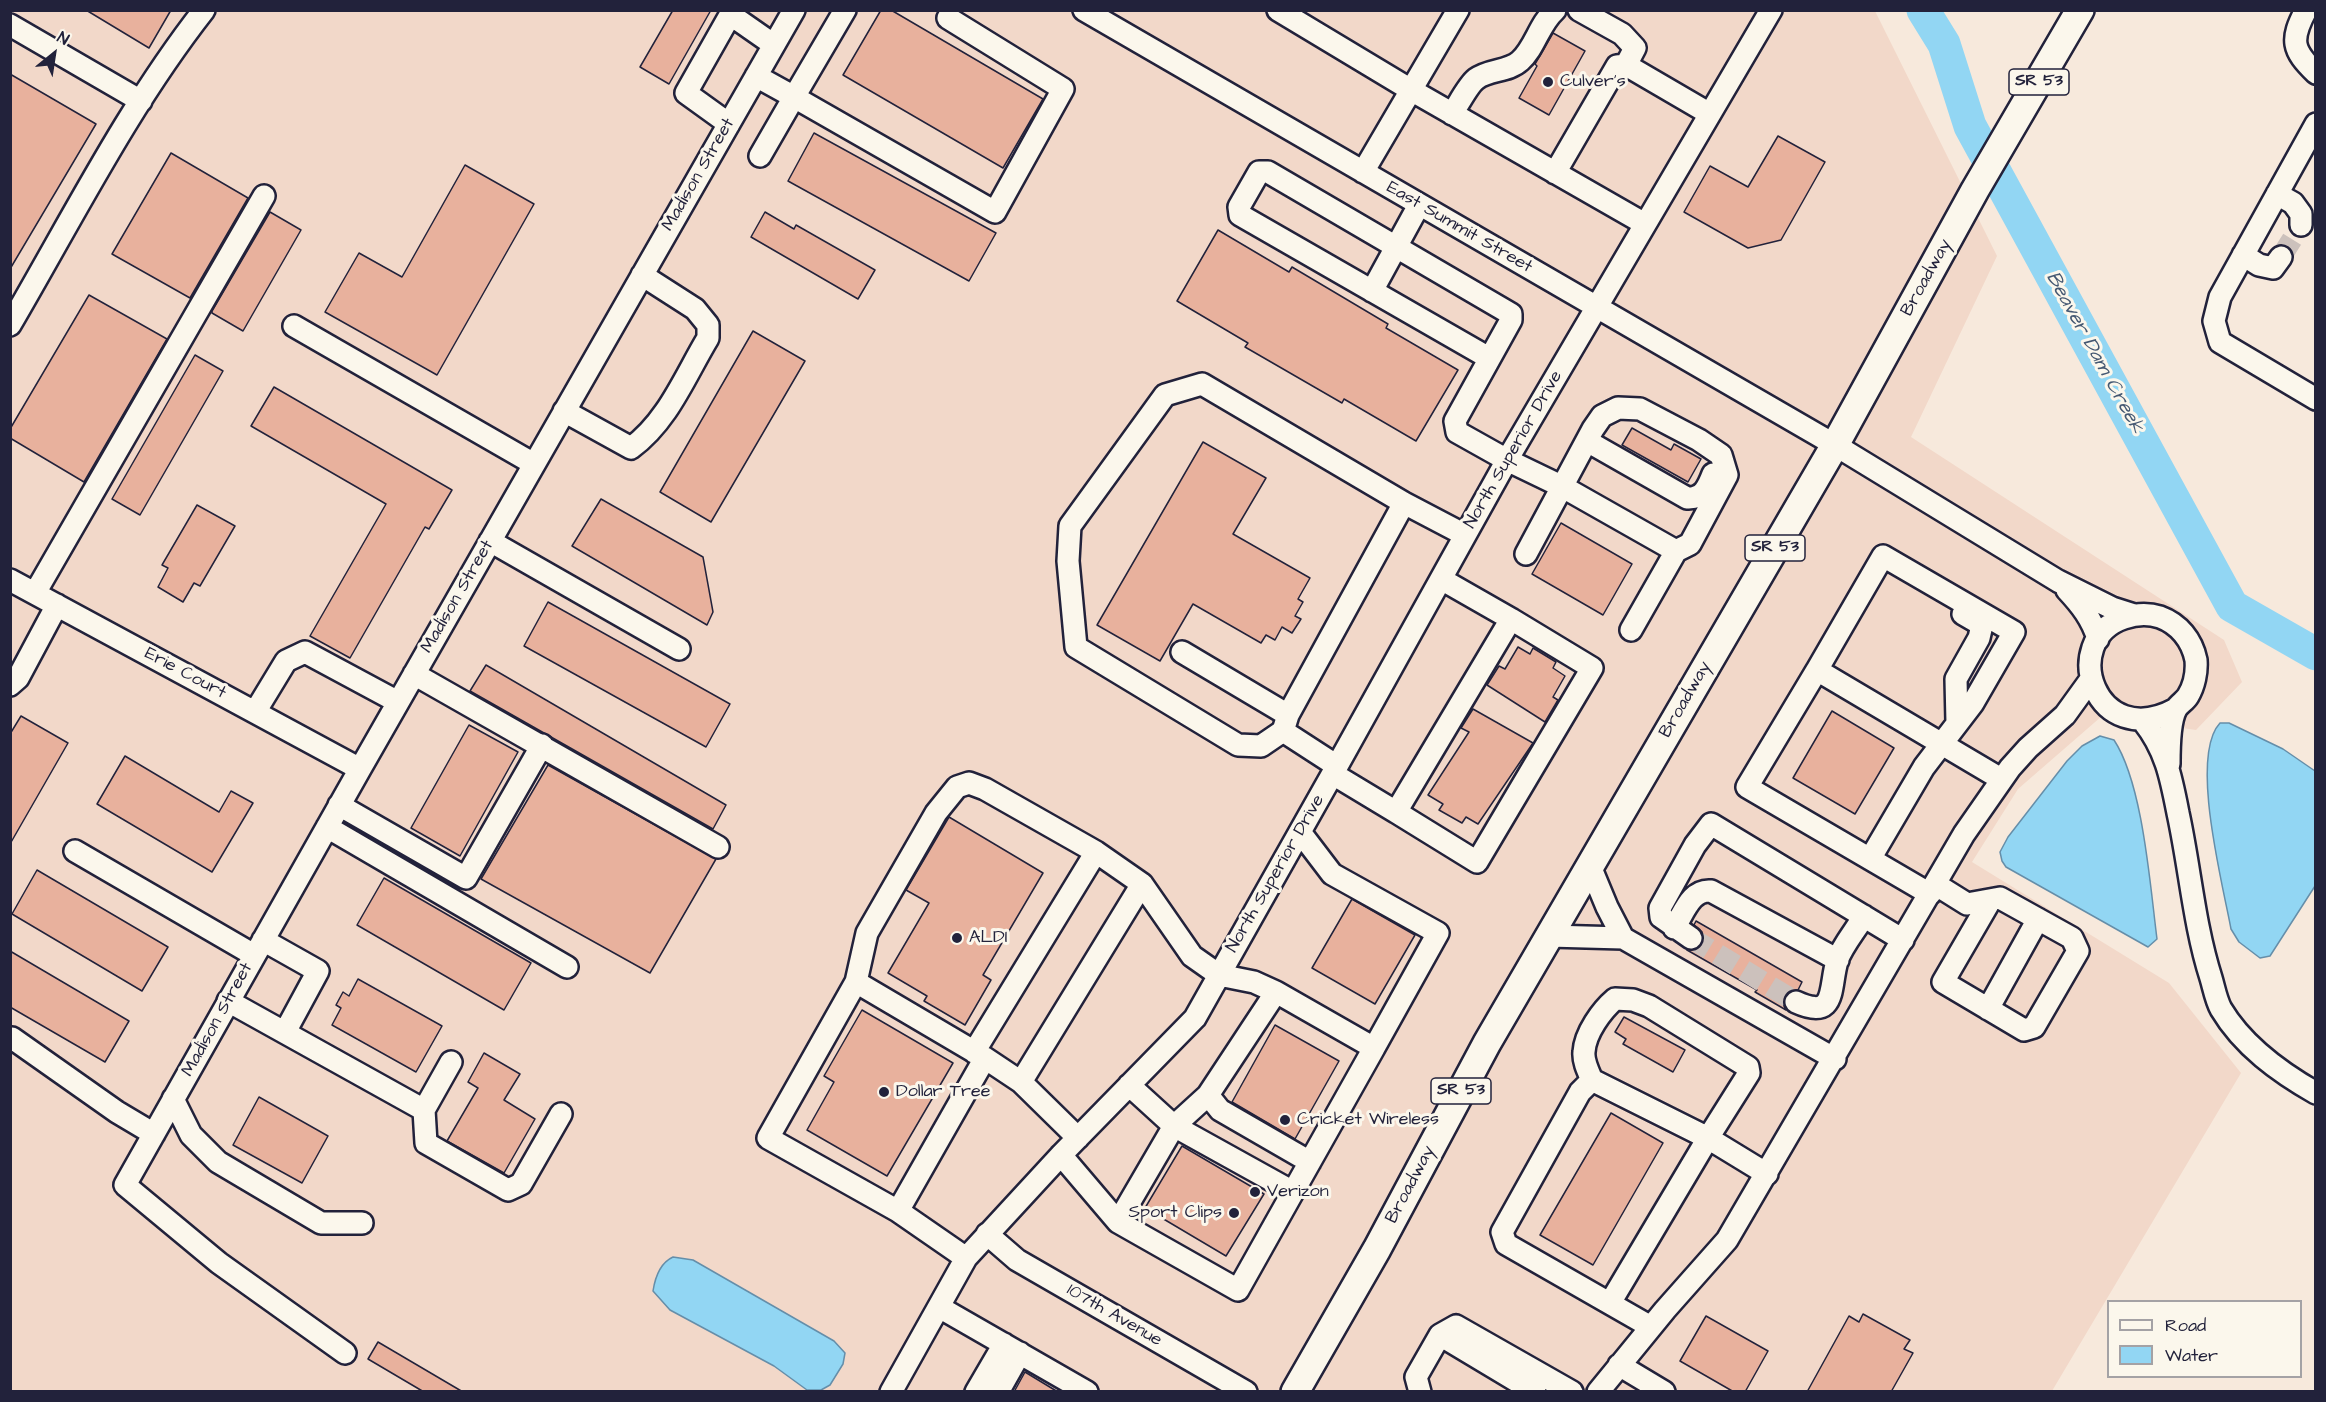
<!DOCTYPE html>
<html>
<head>
<meta charset="utf-8">
<style>
  body { margin:0 }
  #map { position:relative; width:2326px; height:1402px; overflow:hidden; background:#f7e9dc; font-family:"Architects Daughter",sans-serif }
  canvas { display:block }
  .frame { position:absolute; inset:0; border:12px solid #22223b; pointer-events:none }
  .legend { position:absolute; left:2107px; top:1300px; width:195px; height:78px; box-sizing:border-box; background:#fbf7ec; border:2px solid #a4a2a5; margin:0; padding:8px 10px; list-style:none; font-size:18px; color:#22223b }
  .legend li { display:flex; align-items:center; gap:12px; height:30px }
  .legend b { width:30px; border:2px solid #a4a2a5 }
  .north { position:absolute; left:24px; top:24px; width:60px; height:60px; -webkit-text-stroke:4px #fbf7ec; paint-order:stroke; rotate:30deg; font-size:16px; font-weight:700; line-height:24px; text-align:center; color:#22223b }
  .north::after { content:''; display:block; margin:auto; width:21px; height:27px; background:#22223b; clip-path:polygon(50% 0,100% 100%,50% 72%,0 100%) }
</style>
</head>
<body>
<div id="map">
<canvas width="2326" height="1402"></canvas>
<div class="frame"></div>
<ul class="legend">
<li><b style="height:8px;background:#fbf7ec"></b>Road</li>
<li><b style="height:16px;background:#92d6f3"></b>Water</li>
</ul>
<div class="north">N</div>
</div>
<script>
const ctx = document.querySelector('canvas').getContext('2d');
ctx.lineJoin = 'round';
function fill(path, color) { ctx.fillStyle = color; ctx.fill(path, 'evenodd'); }
function stroke(path, color, width, dash) { ctx.strokeStyle = color; ctx.lineWidth = width; ctx.lineCap = dash ? 'butt' : 'round'; ctx.setLineDash(dash || []); ctx.stroke(path); }
function drawText(font, color, halo, rows, align = 'center') {
  ctx.font = font + ' "Architects Daughter",sans-serif'; ctx.lineWidth = 6; ctx.setLineDash([]); ctx.textBaseline = 'middle'; ctx.strokeStyle = halo; ctx.fillStyle = color; for (const [text, x, y, turn = 0] of rows) {
    ctx.save(); ctx.translate(x, y); ctx.rotate((+turn || 0) * Math.PI / 180); ctx.textAlign = isNaN(turn) ? turn : align; if (halo) ctx.strokeText(text, 0, 0); ctx.fillText(text, 0, 0); ctx.restore();
  }
}
fill(new Path2D(`
  M10 11H1875L1997 256 1911 437 2224 640 2242 682 2196 730 2102 716 2018 789 1972 862 2169 983 2241 1073 2052 1391H11Z`), '#f2d8c9');
const water = new Path2D(`
  M2220 723H2229L2283 749 2315 771V886L2270 956 2260 958 2239 942 2231 929C2223 885 2189 756 2220 723Z
  M2100 736 2114 740C2143 784 2150 885 2157 939L2148 947 2006 867 2002 861 2000 852 2008 837 2067 761 2082 746Z
  M673 1257 693 1260 834 1341 845 1353 843 1364 830 1385 821 1390H807L774 1366 670 1310 653 1291C655 1278 660 1263 673 1257Z`);
fill(water, '#92d6f3');
stroke(water, '#658ea9', 1.5);
stroke(new Path2D(`
  M1923 10 1944 44 1970 126 2232 606 2316 654`), '#92d6f3', 33);
const building = new Path2D(`
  M86 10H171L149 48Z
  M673 10H711L669 84 640 67Z
  M881 10H891L1043 99 1003 168 843 75Z
  M1553 33 1585 51 1549 115 1519 98 1537 66 1535 64Z
  M10 74 96 124 10 269Z
  M814 133 996 233 969 281 788 181Z
  M1778 136 1825 162 1781 240 1748 248 1684 212 1710 166 1748 187Z
  M171 153 248 198 190 298 112 254Z
  M465 165 534 204 437 375 325 312 359 253 402 277Z
  M270 212 301 230 243 331 212 313V311Z
  M765 212 794 229 796 225 875 270 858 299 751 237Z
  M1218 230 1289 272 1292 267 1388 324 1386 328 1458 370 1416 441 1344 399 1342 403 1245 347 1248 343 1177 301Z
  M89 295 167 339 84 482 10 438V429Z
  M753 331 805 361 711 522 660 492Z
  M195 355 223 371 140 515 112 499Z
  M274 387 452 490 429 529 425 527 350 658 310 636 386 504 251 426Z
  M1632 428 1671 450 1674 444 1701 459 1688 482 1622 445Z
  M1203 442 1266 478 1233 534 1310 578 1298 599 1303 602 1295 616 1301 619 1292 633 1282 627 1275 640 1266 635 1261 643 1193 604 1160 661 1097 625Z
  M601 499 703 557 713 612 707 625 572 546Z
  M197 505 235 526 200 586 194 583 183 602 158 587 168 568 162 565Z
  M1561 523 1632 564 1603 615 1532 574Z
  M548 602 730 704 706 747 524 646Z
  M1518 647 1530 654 1533 648 1556 662 1553 668 1565 676 1553 697 1558 700 1545 722 1487 685 1499 666 1505 669Z
  M486 665 726 805 713 829 470 691Z
  M1473 709 1533 743 1478 824 1466 817 1462 823 1439 810 1443 804 1428 795 1469 732 1461 728Z
  M1832 711 1894 748 1855 814 1793 778Z
  M21 716 68 743 10 844V734Z
  M469 725 518 752 460 856 411 828Z
  M125 756 219 812 231 791 253 803 212 872 97 804Z
  M548 765 716 859 650 973 481 879Z
  M949 817 1043 873 983 975 991 980 965 1025 924 1001 927 996 888 973 929 903 906 890Z
  M37 870 168 947 142 991 12 914Z
  M384 878 531 963 504 1010 357 925Z
  M1352 899 1415 935 1375 1004 1312 968Z
  M1696 921 1802 982 1798 990 1788 992 1784 997 1783 1004 1786 1010 1755 992 1757 990 1687 950 1697 949 1704 940 1702 932 1694 925Z
  M10 951 129 1021 105 1062 10 1007Z
  M358 979 442 1026 416 1072 332 1025 341 1008 336 1005 343 992 349 996Z
  M862 1010 953 1063 887 1176 807 1130 834 1082 824 1076Z
  M1624 1017 1685 1050 1673 1072 1623 1044 1626 1039 1615 1032Z
  M1275 1025 1339 1061 1295 1139 1232 1102Z
  M484 1053 520 1074 504 1100 535 1119 504 1173 447 1141 478 1088 468 1082Z
  M259 1097 328 1136 302 1183 233 1145Z
  M1611 1113 1663 1143 1593 1265 1540 1235Z
  M1182 1146 1264 1194 1226 1256 1145 1208Z
  M1863 1314 1910 1340 1904 1349 1913 1353 1891 1392H1807L1849 1316 1859 1322Z
  M1706 1316 1768 1351 1745 1392H1734L1680 1361Z
  M378 1342 463 1392H424L368 1359Z
  M1025 1372 1058 1392H1014Z`);
fill(building, '#e8b19d');
stroke(building, '#22223b', 1.5);
stroke(new Path2D(`
  M2281 257 2301 225
  M1691 938 1796 1002`), '#ccc1bc', 21, [21, 10]);
const minor = new Path2D(`
  M1084 10 1835 445 2058 581 2112 608 2134 615
  M1278 10 1411 90 1645 224
  M1579 10 1622 34 1635 48 1626 65
  M2306 10C2290 40 2292 50 2316 73
  M731 15 774 45
  M10 25 141 101
  M756 76 794 97 845 10
  M1452 114C1458 105 1468 85 1476 79 1489 69 1508 72 1520 61 1535 48 1539 24 1555 10
  M729 124 686 93 733 10
  M2316 124 2220 297 2214 321 2220 342 2316 399
  M760 156 794 97 995 212 1063 89 948 18
  M1363 172 1458 10
  M1555 173 1617 66 1626 65 1710 114
  M2277 194 2293 203 2301 214V225
  M2243 255 2259 265 2273 268 2281 257
  M1372 291 1419 205
  M10 325C72 219 128 107 204 10
  M294 326 534 464
  M1489 358 1240 215 1239 207 1259 172H1268L1511 314V320L1455 421 1457 432 1507 460 1563 487 1676 551 1690 544 1727 475 1721 455 1699 440 1640 409 1618 408 1602 416 1593 429 1526 554
  M564 411 631 448C668 421 685 376 708 338V325L695 309 642 275
  M1587 441 1687 498C1703 499 1708 487 1713 474
  M490 541 679 649
  M10 580 360 769
  M2067 590C2081 605 2092 619 2098 639
  M35 593 264 196
  M1631 630 1676 551
  M1182 652 1288 715
  M1817 670 1883 556 2014 632 1973 703 1924 767 1870 859
  M414 674 718 847
  M10 685 18 678 57 605
  M255 712 286 661 305 652 398 702
  M2143 721C2166 750 2171 777 2178 813 2190 868 2194 925 2211 978 2214 988 2216 1000 2221 1009 2243 1046 2279 1072 2316 1093
  M1957 723 1956 679 1979 638 1982 625 1963 614
  M1283 731 1288 715 1404 503
  M2169 764C2169 749 2169 722 2176 709 2179 704 2185 701 2188 696 2194 686 2197 672 2196 660 2192 640 2179 624 2160 617 2147 613 2136 614 2124 618 2058 640 2095 753 2176 709
  M1337 766 1283 731 1261 746 1238 745 1076 647 1068 561 1070 526 1165 395 1202 384 1404 503 1465 535
  M1333 774 1396 812 1511 619 1441 579
  M339 805 466 878 542 745
  M1396 812 1477 862 1592 668 1511 619
  M327 827 567 967
  M1300 832 1332 874 1438 933 1374 1048
  M75 851 254 955
  M1935 884 1967 904 2000 898 2072 938 2078 951 2034 1027 2024 1030 1943 982 1990 901
  M1930 894 1747 787 1817 670 2001 779
  M1674 928C1684 913 1691 889 1711 891L1838 960
  M1549 936 1623 938 1607 907 1590 866
  M1623 938 1835 1059
  M1691 938 1661 917 1660 908 1695 845 1711 824 1903 940
  M263 940 318 971 285 1032
  M856 982 985 1058 1021 1082 1078 1138
  M228 1001 424 1110 426 1143 508 1190 521 1184 561 1114
  M1796 1002C1837 1021 1829 988 1837 961 1842 946 1856 930 1864 916
  M1988 1009 2038 919
  M12 1038 117 1112 154 1134
  M974 1052 1096 852
  M1592 1080 1708 1138 1767 1174
  M1021 1082 1142 884
  M1208 1095 1220 1110 1310 1162
  M173 1099 191 1135 218 1162 321 1223H362
  M424 1110 451 1062
  M1061 1155 1118 1222 1238 1290 1293 1192 1174 1126 1129 1085
  M898 1211 985 1058
  M1118 1222 1174 1126 1208 1095 1276 992 1374 1048 1293 1192
  M987 1234 1017 1260 1246 1392
  M966 1258 898 1211 768 1138 856 982 867 933 936 813 957 787 969 783 985 789 1096 852 1142 884 1192 956 1219 975 1254 982 1276 992
  M1610 1303 1708 1138 1749 1073 1748 1067 1649 1006 1633 1000 1615 999C1602 1010 1585 1033 1584 1052 1583 1061 1588 1071 1592 1080L1580 1092 1502 1232 1506 1244 1651 1327
  M939 1307 1087 1392
  M1440 1335 1535 1392
  M345 1353 219 1263 125 1185 360 769 794 10
  M1619 1365 1664 1392
  M891 1392 966 1258 1061 1155 1195 1018 1337 766 1507 460 1771 10
  M976 1392 1004 1344
  M998 1392 1020 1353
  M1420 1392 1416 1377 1440 1335 1456 1326 1572 1392
  M1598 1392 1665 1310 1727 1240 1964 834 2010 768 2028 748 2065 715 2091 679`);
const major = new Path2D(`
  M1295 1392 1377 1249 1487 1043 1835 445 1975 190 2080 10`);
stroke(minor, '#22223b', 26);
stroke(major, '#22223b', 32);
stroke(minor, '#fbf7ec', 21);
stroke(major, '#fbf7ec', 27);
for (const [x, y, r, color] of [
  [1548,82,6,"#22223b"],
  [957,938,6,"#22223b"],
  [884,1092,6,"#22223b"],
  [1285,1120,6,"#22223b"],
  [1255,1192,6,"#22223b"],
  [1234,1213,6,"#22223b"]
]) { const dot = new Path2D(); dot.arc(x, y, r, 0, 2 * Math.PI); ctx.fillStyle = color; ctx.fill(dot); stroke(dot, '#fbf7ec', 2); }
for (const [x, y, w] of [
  [2039,82,60],
  [1775,548,60],
  [1461,1091,60]
]) { const box = new Path2D(); box.roundRect(x - w / 2, y - 13, w, 26, 4.5); ctx.fillStyle = '#fbf7ec'; ctx.fill(box); stroke(box, '#22223b', 1.5); }
drawText('bold 16px', '#22223b', null, [
  ["SR 53",2039,82],
  ["SR 53",1775,548],
  ["SR 53",1461,1091]
]);
drawText('18px', '#22223b', '#fbf7ec', [
  ["Culver's",1560,82],
  ["ALDI",969,938],
  ["Dollar Tree",896,1092],
  ["Cricket Wireless",1297,1120],
  ["Verizon",1267,1192],
  ["Sport Clips",1222,1213,"right"]
], 'left');
drawText('18px', '#22223b', '#fbf7ec', [
  ["Madison Street",699,175,-60],
  ["East Summit Street",1459,228,30],
  ["Broadway",1927,278,-61],
  ["North Superior Drive",1514,450,-60],
  ["Madison Street",458,597,-60],
  ["Erie Court",185,674,28],
  ["Broadway",1686,700,-60],
  ["North Superior Drive",1276,874,-60],
  ["Madison Street",218,1020,-61],
  ["Broadway",1411,1185,-62],
  ["107th Avenue",1114,1316,30]
]);
drawText('italic 20px', '#445872', '#fbf7ec', [
  ["Beaver Dam Creek",2094,353,61]
]);
</script>
</body>
</html>
